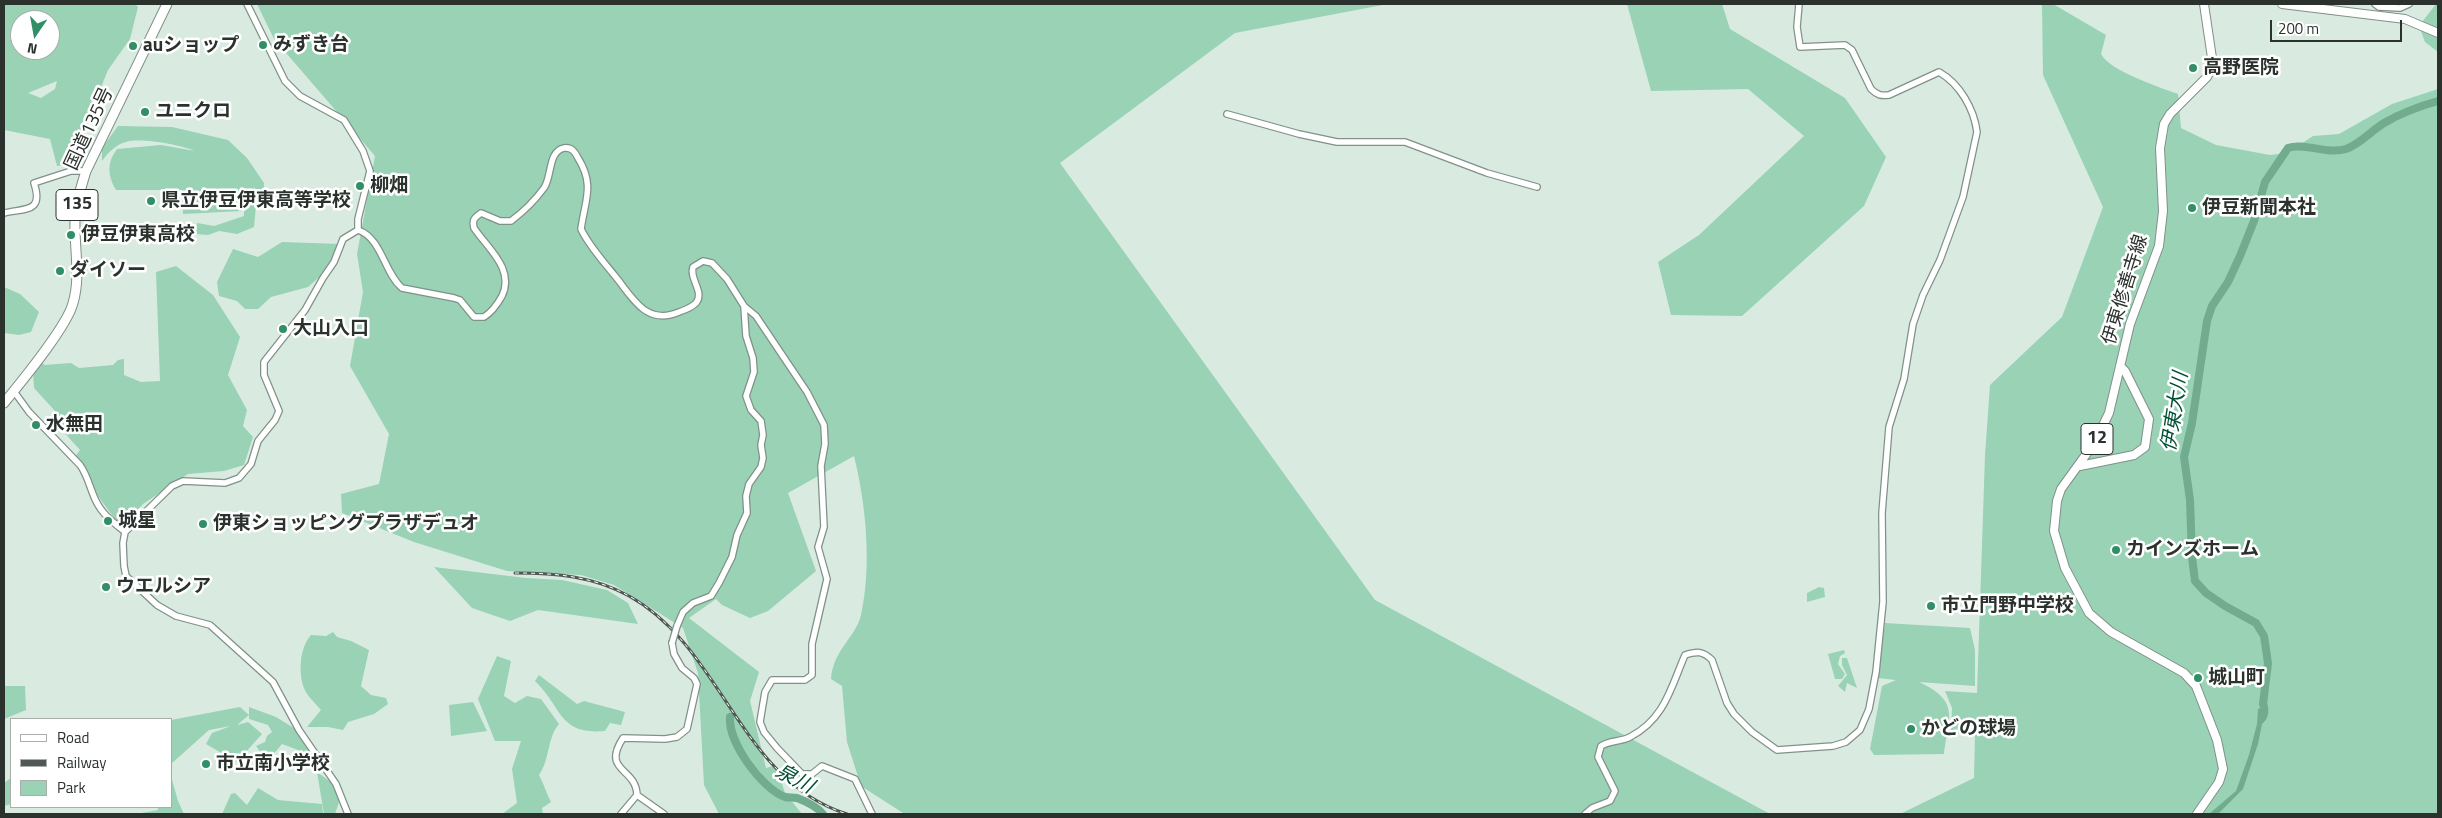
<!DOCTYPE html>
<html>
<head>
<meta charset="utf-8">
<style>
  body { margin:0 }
  #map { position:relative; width:2442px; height:818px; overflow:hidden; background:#d9ebe1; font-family:"Titillium Web",sans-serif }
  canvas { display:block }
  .frame { position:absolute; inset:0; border:5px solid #2b322e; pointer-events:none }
  .legend { position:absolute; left:10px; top:718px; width:162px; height:90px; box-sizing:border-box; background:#fff; border:1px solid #aaadab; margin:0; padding:6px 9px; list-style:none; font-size:15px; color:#2b322e }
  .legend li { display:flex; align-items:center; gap:10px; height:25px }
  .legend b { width:25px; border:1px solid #aaadab }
  .north { position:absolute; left:10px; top:10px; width:50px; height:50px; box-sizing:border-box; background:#fff; border:1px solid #aaadab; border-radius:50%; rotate:192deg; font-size:14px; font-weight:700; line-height:20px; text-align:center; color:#2b322e }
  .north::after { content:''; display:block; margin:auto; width:18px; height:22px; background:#308f67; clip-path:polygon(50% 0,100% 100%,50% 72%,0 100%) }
  .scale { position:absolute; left:2270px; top:20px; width:132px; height:22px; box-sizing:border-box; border:2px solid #2b322e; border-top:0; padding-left:6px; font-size:15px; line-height:18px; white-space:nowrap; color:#2b322e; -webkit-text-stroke:4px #fff; paint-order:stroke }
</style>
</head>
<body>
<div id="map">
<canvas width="2442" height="818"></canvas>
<div class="frame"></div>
<ul class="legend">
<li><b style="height:6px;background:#fff"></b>Road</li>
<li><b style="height:6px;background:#4f5853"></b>Railway</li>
<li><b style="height:14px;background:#99d2b4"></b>Park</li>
</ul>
<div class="north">N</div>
<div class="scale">200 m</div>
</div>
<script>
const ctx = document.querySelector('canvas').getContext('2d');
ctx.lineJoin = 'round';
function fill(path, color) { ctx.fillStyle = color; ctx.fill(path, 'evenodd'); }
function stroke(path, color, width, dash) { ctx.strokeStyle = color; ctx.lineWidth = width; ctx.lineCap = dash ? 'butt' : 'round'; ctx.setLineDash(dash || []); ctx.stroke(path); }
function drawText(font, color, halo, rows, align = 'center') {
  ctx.font = font + ' "Titillium Web","Noto Sans JP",sans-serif'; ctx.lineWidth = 5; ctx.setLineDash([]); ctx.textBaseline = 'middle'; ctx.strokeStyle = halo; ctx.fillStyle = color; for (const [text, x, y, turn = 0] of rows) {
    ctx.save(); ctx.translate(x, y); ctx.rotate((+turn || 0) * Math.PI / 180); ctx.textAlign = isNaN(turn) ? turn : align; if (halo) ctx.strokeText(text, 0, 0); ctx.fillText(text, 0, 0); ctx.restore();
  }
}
fill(new Path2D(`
  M4 4H135L138 7 130 39 108 70 95 102 75 164 57 166 50 139 4 130ZM20 20H50V50H20ZM57 81 55 89 41 98 28 93Z
  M257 4H1388L1235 33 1060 163 1375 600 1770 814 903 813 861 786 847 742 842 686 831 679C833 650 856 637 861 615 872 565 866 505 854 456L788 493 816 571 768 611 750 618 722 605 716 599 689 618 759 672 750 701 766 768 773 766 777 768 785 793 802 814H719L704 785 698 673 683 628 614 585 581 575 507 571 414 542 342 513 341 494 379 484 389 434 350 366 363 292 357 254 375 156 274 39Z
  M1627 4H1722L1730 29 1845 98 1886 157 1864 206 1742 316 1671 315 1658 262 1699 235 1804 136 1748 89 1651 91Z
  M2042 4H2053L2106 35 2101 54C2110 71 2159 87 2178 94L2181 128 2216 145 2270 155 2287 153 2313 136 2339 134 2392 104 2438 89V814H1900L1974 778 1975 734 1951 733 1952 708 1945 691 1977 693 1985 455 1990 385 2062 317 2103 207 2043 75Z
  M2436 4H2438V52L2425 42 2419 26Z
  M118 126 172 127 228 140 247 158 264 183V192L256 205 254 227 237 234 219 231 208 235 196 234 197 223 214 226 244 216V196L242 211 183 214 182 190H116C107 175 107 162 117 149L161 145 195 151C182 145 140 137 126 142 115 145 108 153 102 161V148Z
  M282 242 340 244 325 272 308 287 271 297 258 309H245L237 301 219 296 217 282 233 249 258 257Z
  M176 266 213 295 240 337 228 375 247 410 243 426 253 437 244 465 224 471 188 474 143 504 125 523 117 522 98 496 87 470 74 458 80 450 61 429 56 434 50 427 55 421V411L34 388 33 371 42 361 44 365 71 363 79 368 113 365 118 360 124 359V375L141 382 160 381 156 272Z
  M4 287 20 294 39 312 31 332 19 335 4 333Z
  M434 567 526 578 562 580 607 590 628 603 638 624 538 610 510 621 472 608Z
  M1819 587 1824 588 1825 597 1807 602V593Z
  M1885 623 1970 628 1975 650V686L1919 682C1960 701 1949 716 1944 754L1874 755 1870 749 1882 686 1896 680 1877 678Z
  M333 632 337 637 351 641 369 650 361 686 371 695 386 698 388 704 374 714 348 722 343 730 328 727H307L321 710C316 704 307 696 304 688 298 672 300 647 311 635L326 636Z
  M1844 650 1845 653 1840 656 1838 664 1845 674 1842 679H1835L1828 654Z
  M497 656 511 661 504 696 515 703 527 696 541 699 559 724C547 738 550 760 539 775 544 784 546 793 551 802L542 808 543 814H502L517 803 512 769 521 741H495L478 699Z
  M1842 658H1847L1857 688 1847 683 1845 692 1838 686 1847 675 1842 665Z
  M539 675 577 704 584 701 625 712 621 725 610 723 605 731C558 735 563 708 535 681Z
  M4 686H25L26 710 4 719Z
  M473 702 487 731 451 736 449 705Z
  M240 707 249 715 237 725 248 722 262 734 237 762 206 744 212 733 231 726 209 730 171 764V720Z
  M249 707 276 717 297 730 314 756 282 744 272 756C263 757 261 753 256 746L265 742 267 736 272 732 268 725 249 719Z
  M317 772 335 785 339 802 335 814H324Z
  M171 776 178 801 184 814H136L158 810V807H171Z
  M11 778V804L4 806V783Z
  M258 788 278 800 322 804 323 814H241V813L222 814 231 794 235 793 247 805Z`), '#99d2b4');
fill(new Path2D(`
  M2264 692C2267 703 2273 715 2262 724L2258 744 2243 789 2218 814H2209L2236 791 2249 755 2257 724 2258 709 2260 708Z`), '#71ac8f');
stroke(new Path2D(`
  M2263 704 2268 663 2264 636 2256 623 2225 606 2206 593 2195 581 2192 557 2190 500 2184 457 2192 423 2207 321 2212 306 2228 282 2240 256 2254 221 2265 182 2288 148C2304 142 2327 155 2346 149 2360 144 2371 131 2384 123 2401 113 2420 106 2438 101
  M730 717C728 742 761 788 785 797 789 798 793 797 797 798 805 801 817 807 823 814`), '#71ac8f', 8);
const minor = new Path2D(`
  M247 4 285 81 300 96 344 120 363 151 370 171 358 219V230
  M2375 4 2379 7 2400 8 2409 4
  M1227 114 1299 134 1337 142H1405L1487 173 1537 187
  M4 213C25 208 44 213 34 183L71 171H86
  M13 390 29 412 80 465C88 476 90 489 96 501 102 514 114 523 125 532
  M677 626 683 612 693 603 711 596 719 583 732 557 737 535 747 513 746 496 749 484 761 467 763 458 761 445 763 435 761 421 751 410 746 396 754 372 753 358 746 336 744 306
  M637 795 664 814
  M348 814 336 784 299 730 273 682 210 625 176 616 157 605 126 576 124 566 123 543 125 532 172 486 183 481 225 483 239 478 251 464 258 441 275 420 279 411 264 375V362L305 310 323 278 334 262 343 239 358 230C382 238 384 273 402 288L454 298 460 300 474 317H484C492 312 497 305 502 296 515 269 488 249 474 228 472 220 474 218 481 213L500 221H511C523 212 536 199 544 188 552 177 548 151 564 148 572 147 575 152 578 158 595 185 585 200 581 229 589 246 603 261 615 276 633 298 646 326 679 312 685 310 691 308 696 303 705 292 689 279 693 267L703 261 712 263 727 279 744 306 756 316 807 392 824 425 825 444 821 466 824 527 818 547 827 579 812 644V675L805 680H772L765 692 760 722 764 732 777 748 802 774H812L822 766 855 779 872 814
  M621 814 637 795C636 767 601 772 623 738L665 739 677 737 687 729 697 684 694 678 682 668 674 654 672 643
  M1585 814 1592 808 1610 801 1615 791 1598 757 1601 746C1610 740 1621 742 1630 737 1665 719 1671 687 1685 655 1697 651 1703 651 1712 660L1727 703 1734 714 1752 732 1777 750 1833 746 1846 742 1860 730 1869 709 1876 672 1883 602 1882 513 1889 427 1904 379 1913 324 1923 295 1940 260 1963 197 1977 132C1974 109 1960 84 1939 72L1889 95C1881 96 1877 95 1871 89L1852 50 1845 45 1800 47 1797 27 1799 4`);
const major = new Path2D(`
  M2282 4 2405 19 2438 33
  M2080 466 2134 455 2145 447 2149 419 2125 371 2120 366
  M2197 814 2219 782 2223 769 2217 740 2196 686 2184 673 2111 632 2089 613 2065 568 2054 531 2057 501 2061 489 2095 442 2109 413 2130 324 2159 246 2163 211 2160 148 2164 124 2170 114 2207 77 2211 69 2212 58 2204 4`);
const highway = new Path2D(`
  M4 403C21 382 67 327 73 303 81 277 74 247 75 220 76 203 81 187 86 171L167 4`);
stroke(minor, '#809188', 8);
stroke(major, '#809188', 10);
stroke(highway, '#809188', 11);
stroke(minor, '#fff', 5.5);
stroke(major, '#fff', 8);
stroke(highway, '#fff', 9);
const rail = new Path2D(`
  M515 573C555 573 593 576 629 596 723 648 739 780 847 814`);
stroke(rail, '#4f5853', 3);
stroke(rail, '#fff', 1, [4]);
const minorBridge = new Path2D(`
  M672 643 677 626`);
stroke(minorBridge, '#809188', 8, []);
stroke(minorBridge, '#fff', 5.5);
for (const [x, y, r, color] of [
  [263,45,5,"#308f67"],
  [133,46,5,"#308f67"],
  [2193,68,5,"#308f67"],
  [145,112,5,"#308f67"],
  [360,186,5,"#308f67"],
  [151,201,5,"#308f67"],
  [2192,208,5,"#308f67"],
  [71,235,5,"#308f67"],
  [60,271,5,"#308f67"],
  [283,329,5,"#308f67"],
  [36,425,5,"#308f67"],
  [108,521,5,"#308f67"],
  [203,524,5,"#308f67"],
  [2116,550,5,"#308f67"],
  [106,587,5,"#308f67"],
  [1931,606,5,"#308f67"],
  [2198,678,5,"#308f67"],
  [1911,729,5,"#308f67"],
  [206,764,5,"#308f67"]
]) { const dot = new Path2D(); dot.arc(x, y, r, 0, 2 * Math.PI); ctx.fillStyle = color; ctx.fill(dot); stroke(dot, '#fff', 2); }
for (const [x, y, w] of [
  [77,205,42],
  [2097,439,32]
]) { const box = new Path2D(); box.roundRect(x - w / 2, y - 15.5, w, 31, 4); ctx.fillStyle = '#fff'; ctx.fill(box); stroke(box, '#2b322e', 1); }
drawText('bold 18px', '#2b322e', null, [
  ["135",77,205],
  ["12",2097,439]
]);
drawText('bold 19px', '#2b322e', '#fff', [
  ["みずき台",273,45],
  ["auショップ",143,46],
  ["高野医院",2203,68],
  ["ユニクロ",155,112],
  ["柳畑",370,186],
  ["県立伊豆伊東高等学校",161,201],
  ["伊豆新聞本社",2202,208],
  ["伊豆伊東高校",81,235],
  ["ダイソー",70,271],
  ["大山入口",293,329],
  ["水無田",46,425],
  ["城星",118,521],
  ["伊東ショッピングプラザデュオ",213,524],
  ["カインズホーム",2126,550],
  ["ウエルシア",116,587],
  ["市立門野中学校",1941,606],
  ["城山町",2208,678],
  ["かどの球場",1921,729],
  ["市立南小学校",216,764]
], 'left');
drawText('19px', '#2b322e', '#fff', [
  ["国道135号",90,129,-65],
  ["伊東修善寺線",2126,290,-73]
]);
drawText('italic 20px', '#005034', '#fff', [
  ["伊東大川",2176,412,-81],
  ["泉川",794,780,28]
]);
</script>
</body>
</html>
